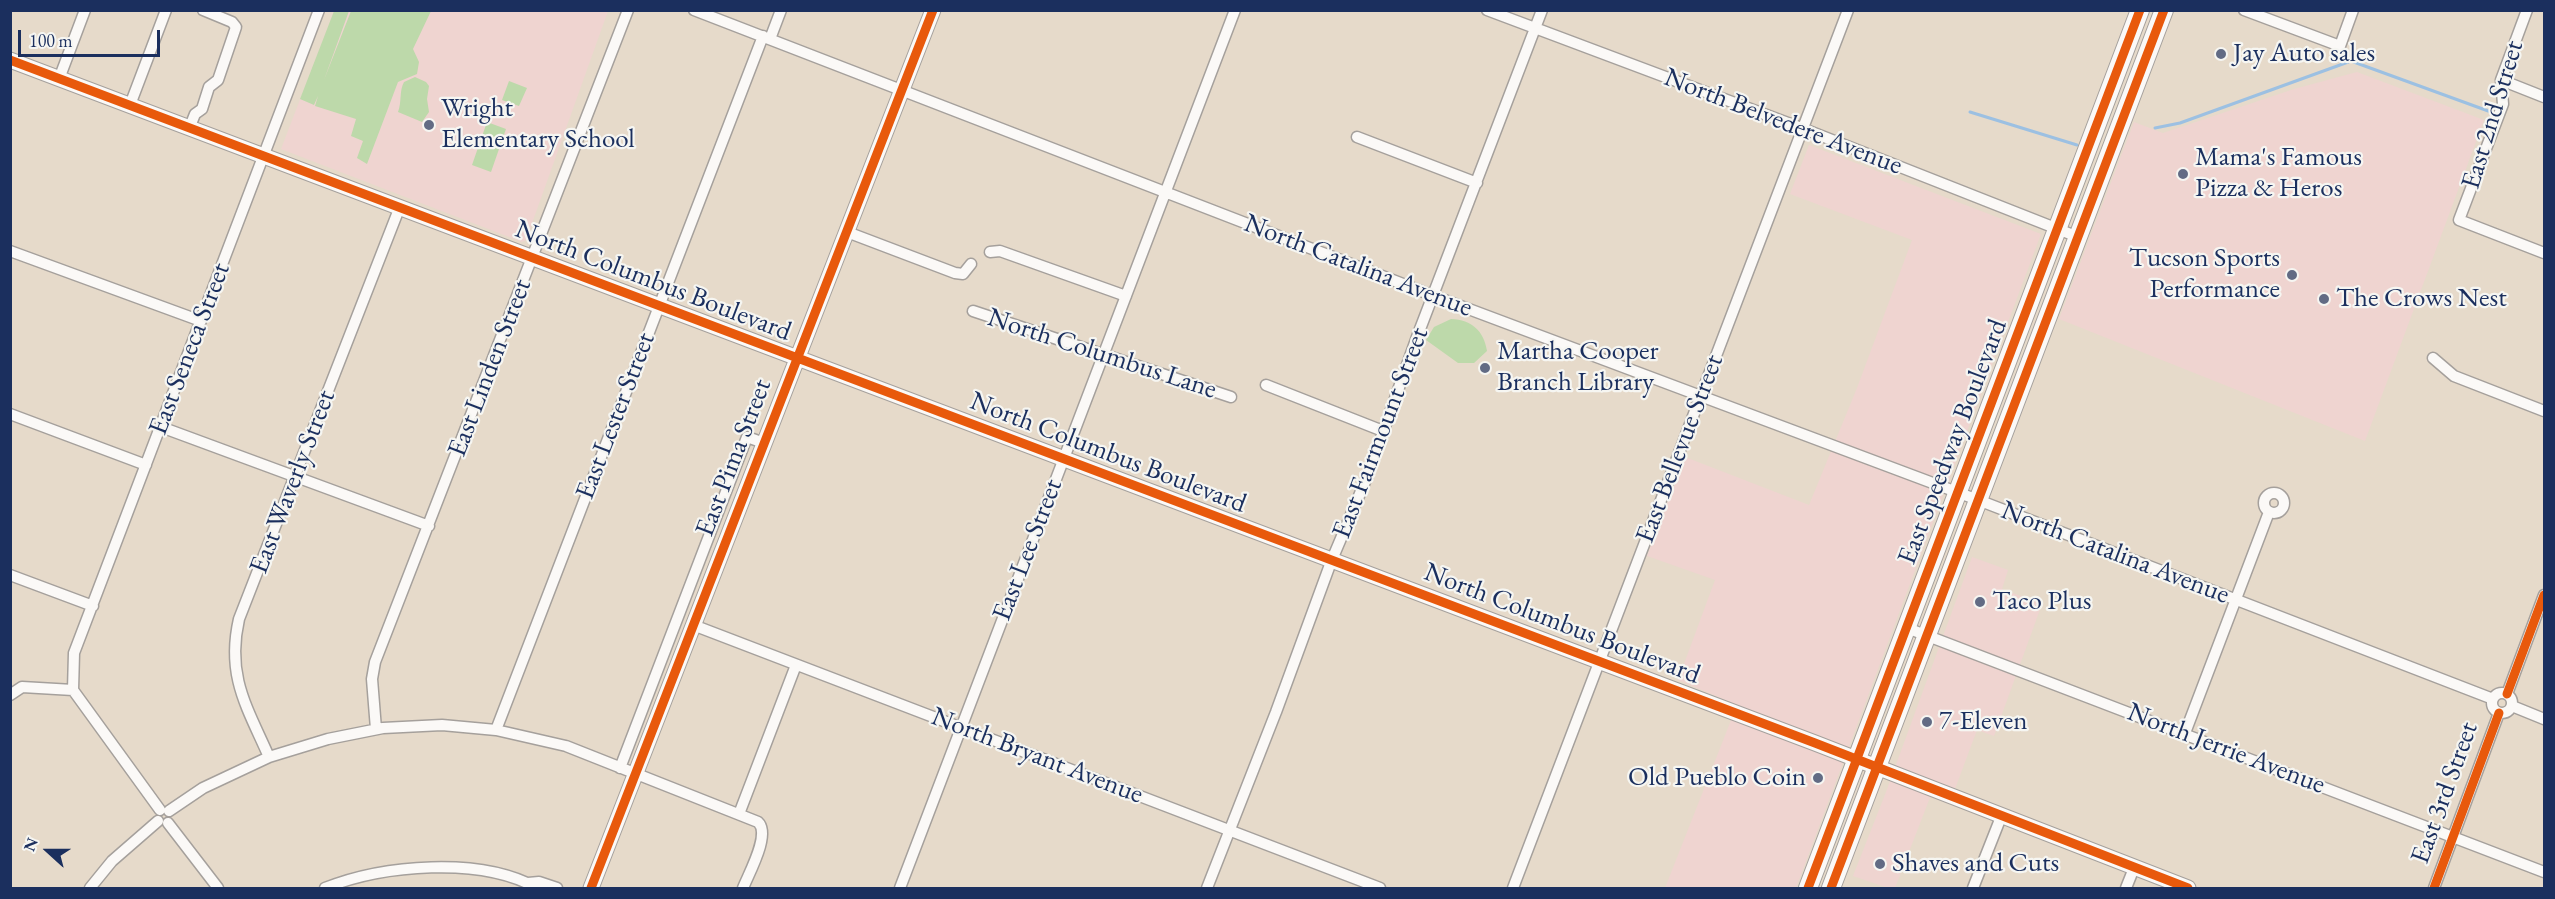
<!DOCTYPE html>
<html>
<head>
<meta charset="utf-8">
<style>
  body { margin:0 }
  #map { position:relative; width:2555px; height:899px; overflow:hidden; background:#e6daca; font-family:"EB Garamond",serif }
  canvas { display:block }
  .frame { position:absolute; inset:0; border:12px solid #1b2f5e; pointer-events:none }
  .north { position:absolute; left:18px; top:821px; width:60px; height:60px; -webkit-text-stroke:4px #f6f6f2; paint-order:stroke; rotate:291deg; font-size:16px; font-weight:700; line-height:24px; text-align:center; color:#1b2f5e }
  .north::after { content:''; display:block; margin:auto; width:21px; height:27px; background:#1b2f5e; clip-path:polygon(50% 0,100% 100%,50% 72%,0 100%) }
  .scale { position:absolute; left:18px; top:30px; width:142px; height:27px; box-sizing:border-box; border:3px solid #1b2f5e; border-top:0; padding-left:8px; font-size:18px; line-height:21px; white-space:nowrap; color:#1b2f5e; -webkit-text-stroke:4px #f6f6f2; paint-order:stroke }
</style>
</head>
<body>
<div id="map">
<canvas width="2555" height="899"></canvas>
<div class="frame"></div>
<div class="north">N</div>
<div class="scale">100 m</div>
</div>
<script>
const ctx = document.querySelector('canvas').getContext('2d');
ctx.lineJoin = 'round';
function fill(path, color) { ctx.fillStyle = color; ctx.fill(path, 'evenodd'); }
function stroke(path, color, width, dash) { ctx.strokeStyle = color; ctx.lineWidth = width; ctx.lineCap = dash ? 'butt' : 'round'; ctx.setLineDash(dash || []); ctx.stroke(path); }
function drawText(font, color, halo, rows, align = 'center') {
  ctx.font = font + ' "EB Garamond",serif'; ctx.lineWidth = 4.5; ctx.setLineDash([]); ctx.textBaseline = 'middle'; ctx.strokeStyle = halo; ctx.fillStyle = color; for (const [text, x, y, turn = 0] of rows) {
    ctx.save(); ctx.translate(x, y); ctx.rotate((+turn || 0) * Math.PI / 180); ctx.textAlign = isNaN(turn) ? turn : align; if (halo) ctx.strokeText(text, 0, 0); ctx.fillText(text, 0, 0); ctx.restore();
  }
}
fill(new Path2D(`
  M334 11H608L526 240 522 242 281 149Z
  M2357 72 2484 120 2365 441 2059 319 2134 122 2163 133 2294 89Z
  M1809 145 2041 234 1796 888H1665L1737 705 1678 680 1715 580 1647 556 1685 457 1809 505 1857 388 1912 240 1790 194Z
  M1972 557 2008 570 2002 589 2042 604 1994 736 1977 730 1955 789 1936 782 1895 888H1888L1853 876 1886 792Z`), '#efd4d0');
fill(new Path2D(`
  M334 11H349L324 80 351 11H431L413 49 419 62 417 74 398 82 367 164 357 158 363 141 351 136 356 119 315 106 318 96 314 105 300 99Z
  M415 77 426 82 429 86 427 99 429 112 422 122 398 112C402 102 399 91 404 82Z
  M509 81 527 88 519 106 502 100Z
  M487 122 506 129 491 172 472 165Z
  M1451 319C1472 320 1484 331 1487 351L1474 363H1458L1426 340 1434 327Z`), '#bdd9aa');
stroke(new Path2D(`
  M1970 112 2077 145
  M2155 128 2180 123 2351 61 2491 112`), '#9cc0e2', 3);
const street = new Path2D(`
  M694 10 1434 296 1978 500 2493 699
  M1487 10 1804 129 2078 237
  M2244 10 2340 46 2353 10
  M2527 10 2501 80 2503 104 2459 220 2544 253
  M770 39 781 10
  M59 79 85 10
  M2501 80 2544 97
  M130 105 166 10
  M189 129 195 114 202 109 209 87 218 80 236 27 232 22 203 10
  M1357 137 1477 183
  M847 232 955 273 963 274 971 264
  M10 251 201 321
  M990 252 1000 251 1126 296
  M973 311 1231 397
  M2433 358 2454 376 2544 411
  M1266 385 1383 431
  M10 414 146 465
  M161 427 429 526
  M2264 503a10 10 0 1 1 20 0a10 10 0 1 1-20 0Z
  M10 575 93 606
  M693 625 1380 888
  M1907 628 2544 872
  M73 690 74 653 319 10
  M73 690 160 810
  M2492 703a10 10 0 1 1 20 0a10 10 0 1 1-20 0Z
  M2507 694 2544 595
  M10 695 22 687 73 690
  M2512 706 2544 719
  M376 729 372 679 375 662 628 10
  M496 730 763 36
  M2185 733 2269 512
  M269 757C247 707 226 676 239 619L399 209
  M620 768 747 437 764 443
  M169 811 203 788 269 757 328 739 383 728 442 725 496 730 566 746 758 822C771 834 749 873 743 888
  M739 814 796 665
  M168 823 218 888
  M528 883 539 882 557 888
  M90 888 112 861 158 821
  M325 888C383 865 480 856 537 888
  M900 888 1235 10
  M1207 888 1276 712 1331 562 1367 477 1417 337 1542 10
  M1513 888 1848 10
  M1973 888 2001 817
  M2126 888 2134 868
  M2434 888 2499 713`);
const secondary = new Path2D(`
  M10 60 1815 743 2188 888
  M591 888 933 10`);
const primary = new Path2D(`
  M1808 888 2140 10
  M1831 888 2164 10`);
stroke(street, '#a5a09c', 13);
stroke(secondary, '#a5a09c', 17);
stroke(primary, '#a5a09c', 20);
stroke(street, '#fbf9f7', 10);
stroke(secondary, '#fbf9f7', 15);
stroke(primary, '#fbf9f7', 18);
stroke(new Path2D(`
  M10 60 1815 743 2188 888
  M2507 694 2544 595
  M591 888 933 10
  M1808 888 2140 10
  M1831 888 2164 10
  M2434 888 2499 713`), '#e8590c', 9);
for (const [x, y, r, color] of [
  [2221,54,6,"#626b84"],
  [429,125,6,"#626b84"],
  [2183,174,6,"#626b84"],
  [2292,275,6,"#626b84"],
  [2324,299,6,"#626b84"],
  [1485,368,6,"#626b84"],
  [1980,602,6,"#626b84"],
  [1927,722,6,"#626b84"],
  [1818,778,6,"#626b84"],
  [1880,864,6,"#626b84"]
]) { const dot = new Path2D(); dot.arc(x, y, r, 0, 2 * Math.PI); ctx.fillStyle = color; ctx.fill(dot); stroke(dot, '#f6f6f2', 2); }
drawText('27px', '#1b2f5e', '#f6f6f2', [
  ["Jay Auto sales",2233,54],
  ["Wright",441,109],
  ["Elementary School",441,140],
  ["Mama's Famous",2195,158],
  ["Pizza & Heros",2195,189],
  ["Tucson Sports",2280,259,"right"],
  ["Performance",2280,290,"right"],
  ["The Crows Nest",2336,299],
  ["Martha Cooper",1497,352],
  ["Branch Library",1497,383],
  ["Taco Plus",1992,602],
  ["7-Eleven",1939,722],
  ["Old Pueblo Coin",1806,778,"right"],
  ["Shaves and Cuts",1892,864]
], 'left');
drawText('27px', '#1b2f5e', '#f6f6f2', [
  ["East 2nd Street",2493,115,-73],
  ["North Belvedere Avenue",1783,122,21],
  ["North Catalina Avenue",1358,266,21],
  ["North Columbus Boulevard",653,281,21],
  ["East Seneca Street",190,349,-69],
  ["North Columbus Lane",1102,354,18],
  ["East Linden Street",490,368,-69],
  ["East Lester Street",616,416,-69],
  ["East Fairmount Street",1381,433,-69],
  ["East Speedway Boulevard",1953,442,-69],
  ["East Bellevue Street",1680,449,-69],
  ["North Columbus Boulevard",1108,453,21],
  ["East Pima Street",734,458,-69],
  ["East Waverly Street",293,482,-69],
  ["East Lee Street",1028,550,-69],
  ["North Catalina Avenue",2115,553,21],
  ["North Columbus Boulevard",1562,624,21],
  ["North Jerrie Avenue",2226,749,21],
  ["North Bryant Avenue",1037,756,21],
  ["East 3rd Street",2445,793,-70]
]);
</script>
</body>
</html>
